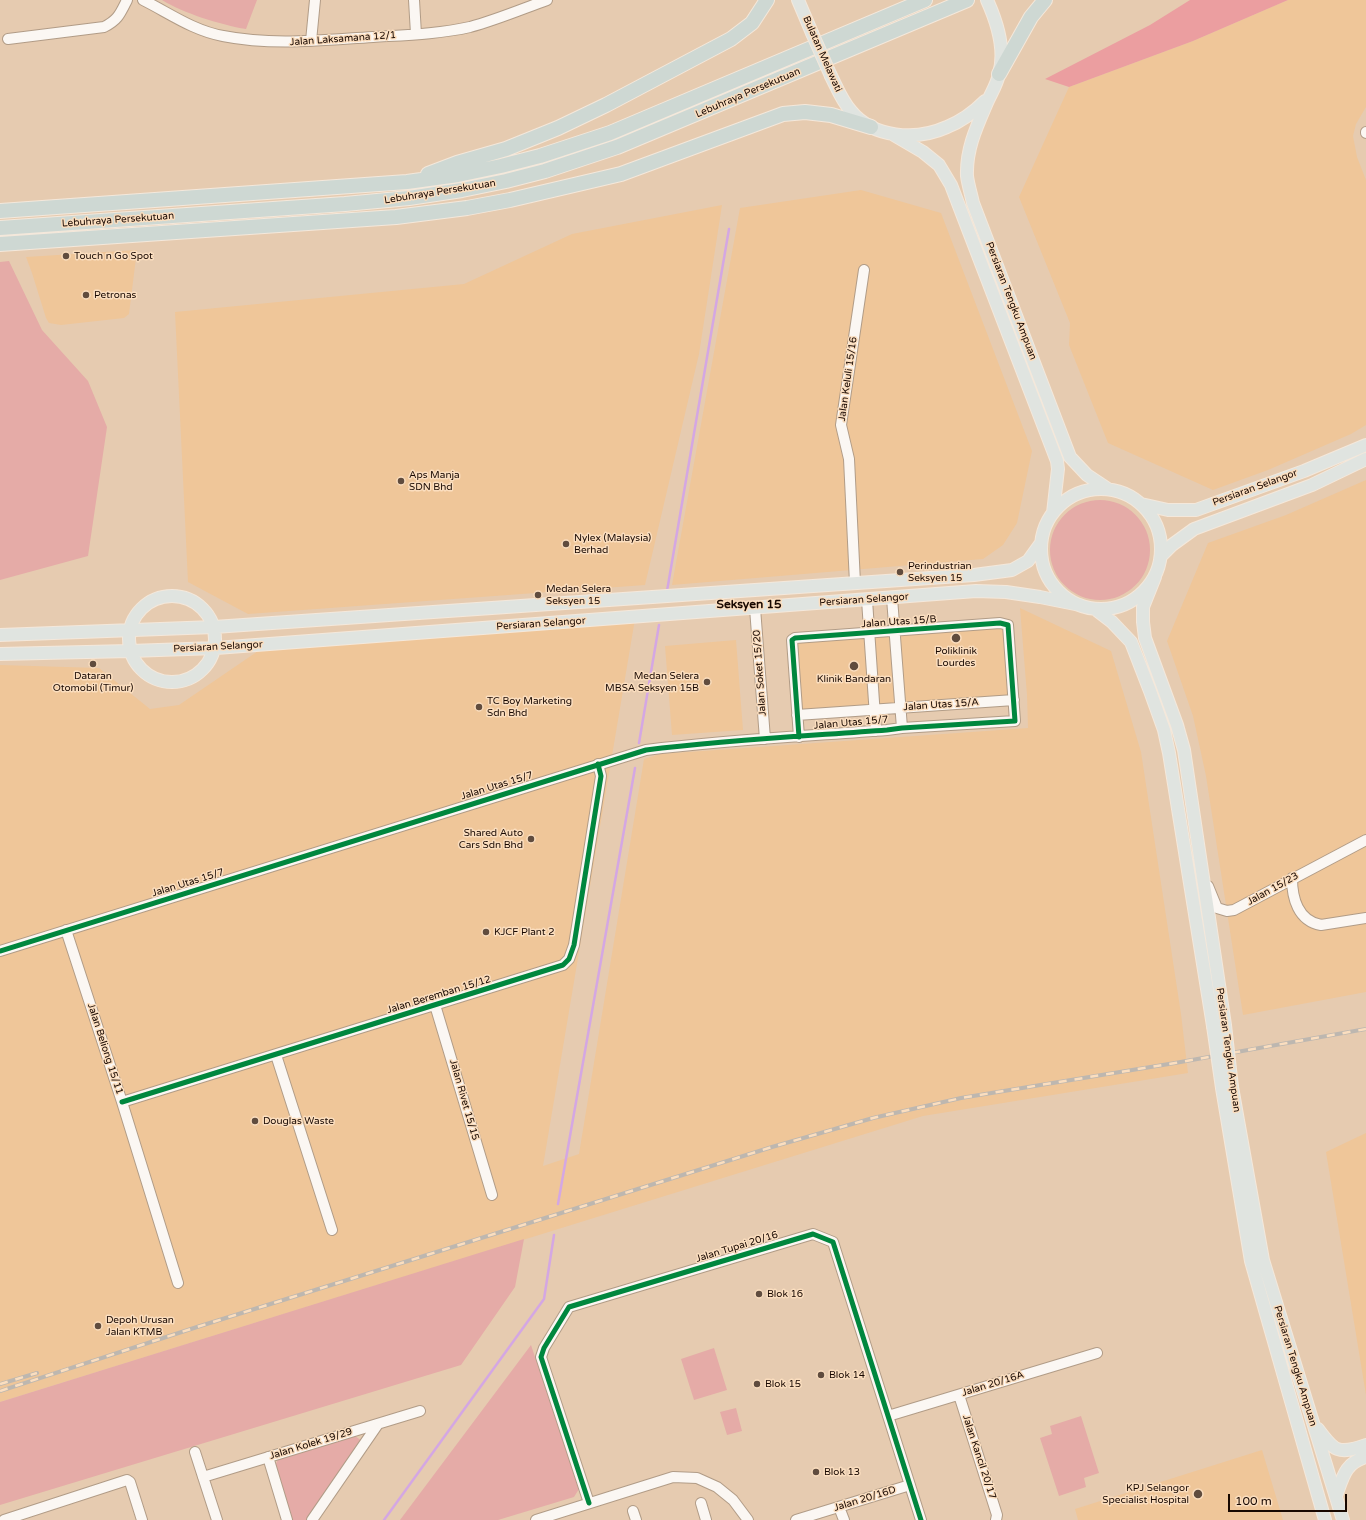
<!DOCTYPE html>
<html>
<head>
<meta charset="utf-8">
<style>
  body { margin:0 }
  #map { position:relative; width:1366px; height:1520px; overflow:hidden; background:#e6cbb0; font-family:"Varela Round",sans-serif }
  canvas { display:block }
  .scale { position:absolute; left:1228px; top:1494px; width:119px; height:18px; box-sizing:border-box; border:2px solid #180800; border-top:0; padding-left:5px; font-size:12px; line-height:14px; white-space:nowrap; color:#180800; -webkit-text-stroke:3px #fbdebf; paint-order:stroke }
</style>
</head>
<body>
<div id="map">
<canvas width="1366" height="1520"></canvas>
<div class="scale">100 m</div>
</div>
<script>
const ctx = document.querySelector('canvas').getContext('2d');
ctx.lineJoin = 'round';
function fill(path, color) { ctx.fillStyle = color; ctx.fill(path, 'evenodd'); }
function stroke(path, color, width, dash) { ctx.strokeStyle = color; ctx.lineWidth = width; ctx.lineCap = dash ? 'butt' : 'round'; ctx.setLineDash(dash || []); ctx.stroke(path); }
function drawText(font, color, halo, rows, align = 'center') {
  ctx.font = font + ' "Varela Round",sans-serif'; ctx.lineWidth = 3; ctx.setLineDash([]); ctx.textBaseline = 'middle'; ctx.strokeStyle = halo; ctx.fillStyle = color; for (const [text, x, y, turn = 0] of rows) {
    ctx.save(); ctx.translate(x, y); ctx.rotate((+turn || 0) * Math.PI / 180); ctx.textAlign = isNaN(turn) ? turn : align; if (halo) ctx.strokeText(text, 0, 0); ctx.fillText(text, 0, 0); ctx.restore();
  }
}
fill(new Path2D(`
  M1288 0H1366V107L1356 124 1353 136 1357 157 1366 180V425L1351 434 1268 470 1213 490 1108 443 1069 345 1070 323 1019 197 1069 87 1193 41Z
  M861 190 941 213 1032 451 1017 523 1003 545 983 559 672 585 740 208Z
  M722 205 699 354 645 585 248 614 188 582 175 312 464 284 572 234Z
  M137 250 129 314 124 318 61 325 49 323 46 318 32 273 26 257Z
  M1366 480V992L1243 1015 1206 776 1193 716 1167 641 1208 543 1286 515Z
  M1020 608 1111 651 1141 752 1181 1014 1188 1073 923 1116 0 1402V665L99 668 150 709 179 705 261 649 635 619 543 1166 579 1154 644 759 660 754 1028 728 1027 695Z
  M1005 627 1011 697 800 712 795 641Z
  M736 640 743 730 672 735 665 646Z
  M1366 1133V1395L1326 1152Z
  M1262 1450 1283 1520H1078L1075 1509Z`), '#efc699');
fill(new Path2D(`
  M162 0H257L246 29C221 25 183 13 162 0Z
  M9 261 42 330 88 381 107 427 88 556 0 580V262Z
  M1050 550a50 50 0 1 1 100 0a50 50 0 1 1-100 0Z
  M524 1239 515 1287 461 1365 0 1505V1402Z
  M531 1345 579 1489 574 1497 498 1520H400Z
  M714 1348 727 1390 694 1400 681 1359Z
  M736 1408 742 1431 727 1435 720 1412Z
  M1081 1416 1099 1473 1084 1478 1086 1487 1059 1496 1040 1438 1052 1434 1050 1426Z
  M355 1436 362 1441 308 1520H292L275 1466 278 1459Z`), '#e5aba7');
fill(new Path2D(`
  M1190 0H1288L1193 41 1069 87 1045 79 1150 25Z`), '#eb9ea0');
stroke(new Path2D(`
  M667 591 729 229
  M639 743 659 625
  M558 1204 635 768
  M384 1520 544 1299 554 1235`), '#d4a7e3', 2.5);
const minor = new Path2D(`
  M143 0C169 13 194 31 223 36 273 46 323 40 373 37 405 35 439 34 470 27 496 20 522 9 547 0
  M414 0 416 34
  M8 39 104 27C118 20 120 14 127 0
  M311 41 315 0
  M1366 132V133
  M855 583 849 459 841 425 864 270
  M892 598 902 728
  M867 600 876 731
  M755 608 765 739
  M797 715 1014 700
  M1292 878C1292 898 1298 921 1321 925L1366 918
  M1208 886 1217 908 1227 911 1234 910 1366 840
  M66 930 122 1102 178 1283
  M0 951 646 750C726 740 807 736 887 730L902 728 1015 721 1008 625 1000 623 795 638 792 640 799 737
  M435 1005 492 1195
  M276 1055 332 1230
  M122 1102 563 965 569 959 574 945 601 776 598 764
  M959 1395 997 1515 996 1520
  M888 1416 1097 1353
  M195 1452 217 1520
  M268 1457 287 1520
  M203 1477 420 1411
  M589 1503 541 1357 544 1348 569 1307 813 1234 833 1242 921 1520
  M701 1503 706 1520
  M839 1507 844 1520
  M633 1511 636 1520
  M4 1520 127 1480 130 1482 142 1520
  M312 1520 378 1424
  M536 1520 673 1477 697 1478 717 1487 733 1500 748 1520
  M796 1520 910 1485`);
const major = new Path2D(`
  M798 0 812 33
  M987 0C997 22 1006 50 999 74 997 85 990 95 986 105 976 128 966 150 967 176 968 184 971 194 973 203L1070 457 1087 475 1108 489
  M831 76C837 88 842 101 851 111 873 138 916 141 947 127 962 121 974 112 985 101
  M894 135 923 152 939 165 951 185 1057 461 1058 469 1053 513
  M1041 549a60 60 0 1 1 120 0a60 60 0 1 1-120 0Z
  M1141 504 1168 510H1196L1304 471 1366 445
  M1162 555 1172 545 1194 529 1312 485 1366 459
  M1155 577 1143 607V622L1145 638 1177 725 1184 750 1225 1025
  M129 639a43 43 0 1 1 86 0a43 43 0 1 1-86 0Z
  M1095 609 1112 622 1131 642 1150 691 1164 730 1169 753 1213 1026
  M0 635 214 627 974 575 1012 570 1028 561 1041 543
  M0 654 130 651 216 648 976 591 1006 592 1040 597 1080 605
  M1232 1087 1263 1260 1343 1520
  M1222 1088 1251 1261 1325 1520
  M1318 1429C1334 1451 1338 1455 1366 1445
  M1336 1496C1343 1477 1345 1463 1366 1457`);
const highway = new Path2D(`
  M999 74 1031 17 1045 0
  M428 174 457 163 506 149 558 128 606 105 731 39 752 23 767 0
  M0 211 407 182 458 175 501 166 540 156 610 133 925 0
  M0 228 345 204 409 198 462 190 506 181 545 171 617 147 967 0
  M0 244 396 217 467 208 510 200 621 174 783 114 805 112 831 115 871 127`);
stroke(minor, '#b19c87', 12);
stroke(major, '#f4e8db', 14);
stroke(highway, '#f4e8db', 16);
stroke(minor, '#fbf7f3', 10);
stroke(major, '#e0e4e0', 12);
stroke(highway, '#ced8d3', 14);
const rail = new Path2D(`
  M0 1384 37 1373
  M0 1391 197 1327 772 1147 873 1118 961 1098 1175 1063 1366 1029`);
stroke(rail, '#bdb7b0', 4);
stroke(rail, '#fbdebf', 2.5, [8]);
const majorBridge = new Path2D(`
  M812 33 831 76
  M1225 1025 1232 1087
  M1213 1026 1222 1088`);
stroke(majorBridge, '#f4e8db', 14, []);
stroke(majorBridge, '#e0e4e0', 12);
stroke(new Path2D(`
  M0 951 646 750C726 740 807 736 887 730L902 728 1015 721 1008 625 1000 623 795 638 792 640 799 737
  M122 1102 563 965 569 959 574 945 601 776 598 764
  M589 1503 541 1357 544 1348 569 1307 813 1234 833 1242 921 1520`), '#00873e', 5);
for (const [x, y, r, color] of [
  [66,256,4,"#604c3e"],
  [86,295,4,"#604c3e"],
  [401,481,4,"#604c3e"],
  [566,544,4,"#604c3e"],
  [900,572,4,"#604c3e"],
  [538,595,4,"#604c3e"],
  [956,638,5,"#604c3e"],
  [93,664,4,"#604c3e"],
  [854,666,5,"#604c3e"],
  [707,682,4,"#604c3e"],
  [479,707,4,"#604c3e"],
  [531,839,4,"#604c3e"],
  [486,932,4,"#604c3e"],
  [255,1121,4,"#604c3e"],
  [759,1294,4,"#604c3e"],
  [98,1326,4,"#604c3e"],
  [821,1375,4,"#604c3e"],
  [757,1384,4,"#604c3e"],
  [816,1472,4,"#604c3e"],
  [1198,1494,5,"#604c3e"]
]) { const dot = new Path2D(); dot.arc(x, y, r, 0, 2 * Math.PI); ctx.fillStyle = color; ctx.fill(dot); stroke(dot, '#fbdebf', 1.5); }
drawText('10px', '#180800', '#fbdebf', [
  ["Jalan Laksamana 12/1",343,39,-4],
  ["Bulatan Melawati",822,54,66],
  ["Lebuhraya Persekutuan",748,93,-23],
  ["Lebuhraya Persekutuan",440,192,-9],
  ["Lebuhraya Persekutuan",118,220,-4],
  ["Persiaran Tengku Ampuan",1011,301,69],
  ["Jalan Keluli 15/16",848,379,-82],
  ["Persiaran Selangor",1255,488,-20],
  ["Persiaran Selangor",864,600,-4],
  ["Jalan Utas 15/B",899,622,-4],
  ["Persiaran Selangor",541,624,-4],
  ["Persiaran Selangor",218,647,-3],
  ["Jalan Soket 15/20",760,673,-94],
  ["Jalan Utas 15/A",941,705,-4],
  ["Jalan Utas 15/7",851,723,-5],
  ["Jalan Utas 15/7",497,786,-17],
  ["Jalan Utas 15/7",188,883,-17],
  ["Jalan 15/23",1273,889,-29],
  ["Jalan Beremban 15/12",439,995,-17],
  ["Jalan Beliong 15/11",105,1049,72],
  ["Persiaran Tengku Ampuan",1228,1050,82],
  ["Jalan Rivet 15/15",464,1100,74],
  ["Jalan Tupai 20/16",737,1247,-17],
  ["Persiaran Tengku Ampuan",1295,1366,73],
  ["Jalan 20/16A",993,1384,-17],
  ["Jalan Kolek 19/29",311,1444,-17],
  ["Jalan Kancil 20/17",979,1457,72],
  ["Jalan 20/16D",865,1499,-17]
]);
drawText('10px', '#180800', '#fbdebf', [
  ["Touch n Go Spot",74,256],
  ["Petronas",94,295],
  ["Aps Manja",409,475],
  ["SDN Bhd",409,487],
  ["Nylex (Malaysia)",574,538],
  ["Berhad",574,550],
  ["Perindustrian",908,566],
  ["Seksyen 15",908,578],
  ["Medan Selera",546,589],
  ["Seksyen 15",546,601],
  ["Poliklinik",956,651,"center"],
  ["Lourdes",956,663,"center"],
  ["Dataran",93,676,"center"],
  ["Otomobil (Timur)",93,688,"center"],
  ["Medan Selera",699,676,"right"],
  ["MBSA Seksyen 15B",699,688,"right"],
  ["Klinik Bandaran",854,679,"center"],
  ["TC Boy Marketing",487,701],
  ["Sdn Bhd",487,713],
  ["Shared Auto",523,833,"right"],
  ["Cars Sdn Bhd",523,845,"right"],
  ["KJCF Plant 2",494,932],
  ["Douglas Waste",263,1121],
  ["Blok 16",767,1294],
  ["Depoh Urusan",106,1320],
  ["Jalan KTMB",106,1332],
  ["Blok 14",829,1375],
  ["Blok 15",765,1384],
  ["Blok 13",824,1472],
  ["KPJ Selangor",1189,1488,"right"],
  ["Specialist Hospital",1189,1500,"right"]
], 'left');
drawText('bold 12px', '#180800', '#fbdebf', [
  ["Seksyen 15",749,605]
]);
</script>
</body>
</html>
